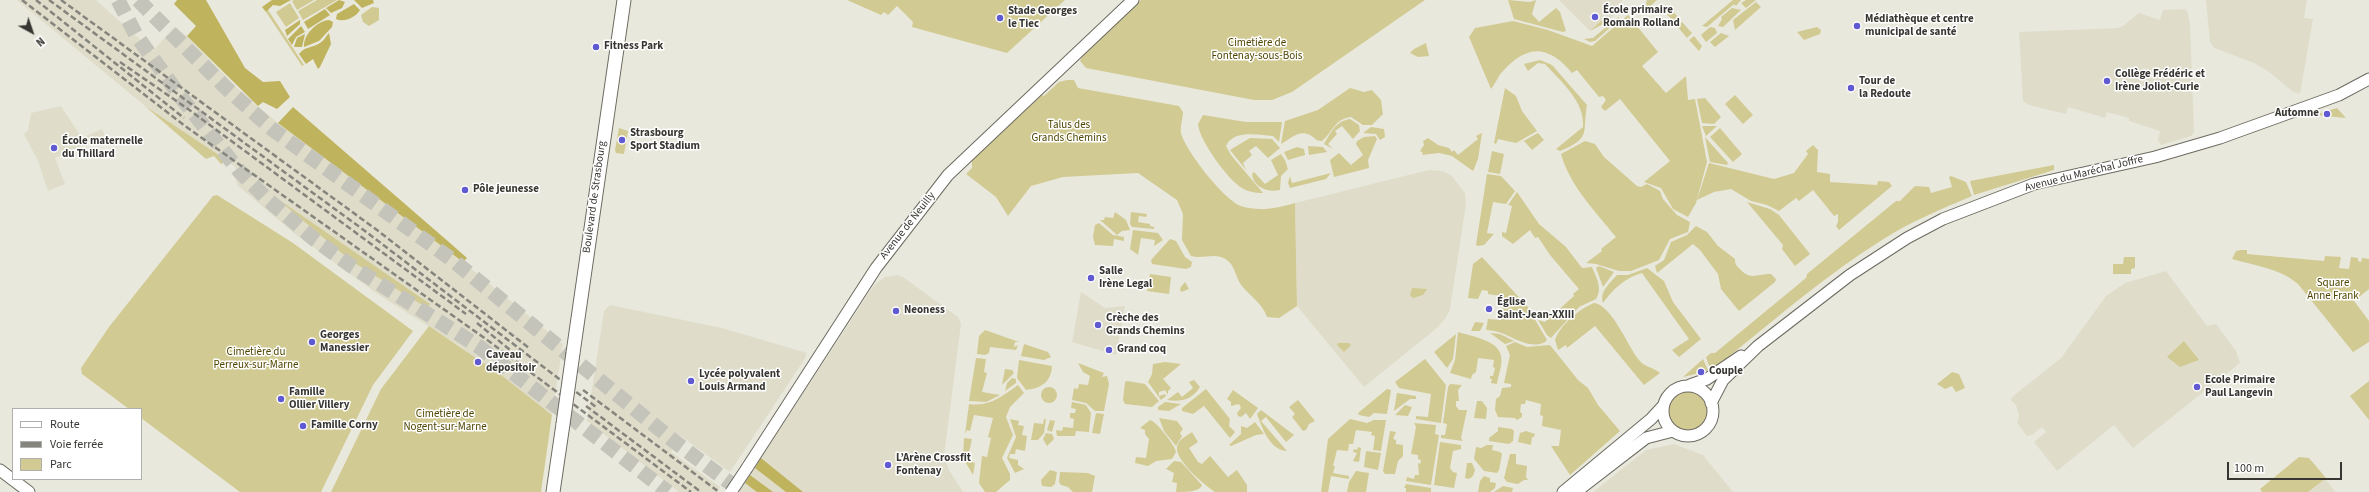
<!DOCTYPE html>
<html>
<head>
<meta charset="utf-8">
<style>
  body { margin:0 }
  #map { position:relative; width:2369px; height:492px; overflow:hidden; background:#e9e8dc; font-family:"Source Sans 3",sans-serif }
  canvas { display:block }
  .legend { position:absolute; left:12px; top:408px; width:130px; height:72px; box-sizing:border-box; background:#fff; border:1px solid #afafad; margin:0; padding:5px 7px; list-style:none; font-size:12px; color:#373632 }
  .legend li { display:flex; align-items:center; gap:8px; height:20px }
  .legend b { width:20px; border:1px solid #afafad }
  .north { position:absolute; left:12px; top:12px; width:40px; height:40px; -webkit-text-stroke:3px #fff; paint-order:stroke; rotate:140deg; font-size:11px; font-weight:700; line-height:16px; text-align:center; color:#373632 }
  .north::after { content:''; display:block; margin:auto; width:14px; height:18px; background:#373632; clip-path:polygon(50% 0,100% 100%,50% 72%,0 100%) }
  .scale { position:absolute; left:2227px; top:462px; width:115px; height:18px; box-sizing:border-box; border:2px solid #373632; border-top:0; padding-left:5px; font-size:12px; line-height:14px; white-space:nowrap; color:#373632; -webkit-text-stroke:3px #fff; paint-order:stroke }
</style>
</head>
<body>
<div id="map">
<canvas width="2369" height="492"></canvas>
<ul class="legend">
<li><b style="height:5px;background:#fff"></b>Route</li>
<li><b style="height:5px;background:#85847d"></b>Voie ferrée</li>
<li><b style="height:11px;background:#d2ca93"></b>Parc</li>
</ul>
<div class="north">N</div>
<div class="scale">100 m</div>
</div>
<script>
const ctx = document.querySelector('canvas').getContext('2d');
ctx.lineJoin = 'round';
function fill(path, color) { ctx.fillStyle = color; ctx.fill(path, 'evenodd'); }
function stroke(path, color, width, dash) { ctx.strokeStyle = color; ctx.lineWidth = width; ctx.lineCap = dash ? 'butt' : 'round'; ctx.setLineDash(dash || []); ctx.stroke(path); }
function drawText(font, color, halo, rows, align = 'center') {
  ctx.font = font + ' "Source Sans 3",sans-serif'; ctx.lineWidth = 3; ctx.setLineDash([]); ctx.textBaseline = 'middle'; ctx.strokeStyle = halo; ctx.fillStyle = color; for (const [text, x, y, turn = 0] of rows) {
    ctx.save(); ctx.translate(x, y); ctx.rotate((+turn || 0) * Math.PI / 180); ctx.textAlign = isNaN(turn) ? turn : align; if (halo) ctx.strokeText(text, 0, 0); ctx.fillText(text, 0, 0); ctx.restore();
  }
}
fill(new Path2D(`
  M17 0H96L153 51 174 27 187 36 246 97 278 123 463 262 563 344 552 415 458 345 379 295 295 234 238 186 234 176 236 168 228 161 145 106Z
  M1559 0H1623L1612 10 1615 14 1605 23 1602 20 1590 31Z
  M2206 0H2307L2304 18 2313 19 2300 94 2292 91 2269 72 2254 63 2214 48 2210 42Z
  M2185 9 2188 13 2190 25 2194 132 2191 136 2161 145 2158 140 2160 131 2129 121V118L2107 112 2105 118 2068 107 2066 114 2029 105 2023 101 2019 32 2118 28 2123 26 2139 13 2160 20 2163 10Z
  M61 106 82 138 102 129 105 136 55 158 65 184 48 191 38 161 24 134 28 130 31 113Z
  M1429 170 1443 171 1452 176 1465 193 1466 204 1450 309 1445 319 1437 328 1364 387 1297 306 1295 203Z
  M2166 271 2207 326 2216 324 2236 351 2240 363 2133 448 2114 425 2057 471 2034 442 2046 432 2042 427 2032 435 2027 436 2017 423 2019 416 2016 405 2011 400 2012 397 2061 358 2106 296 2125 283Z
  M897 275 903 277 958 317 961 324 944 456 949 470 963 492H739L874 285 885 277Z
  M1081 292 1105 308 1125 306 1116 355 1072 342Z
  M610 305 722 328 807 353 804 360 730 472 681 436 671 452 720 487 717 492H679L587 421 604 311Z
  M1674 444 1703 455 1733 492H1593L1646 450Z
  M2325 478 2335 492H2308Z`), '#dfddca');
fill(new Path2D(`
  M294 0H314L297 10 292 1Z
  M317 0H337L303 20 298 11Z
  M847 0H1065L1007 53 912 27 913 22 897 6 888 15 884 12 881 15Z
  M1141 0H1425L1292 92 1272 100H1254L1086 68 1080 61 1083 55Z
  M1508 0 1530 2 1536 0 1532 14 1539 22 1556 8 1560 12 1566 31 1563 32 1514 19Z
  M1647 0H1657L1644 12Z
  M1733 0H1741L1736 6 1734 4 1707 27 1702 26Z
  M1746 0H1756L1746 8 1741 3Z
  M1756 2 1761 7 1735 30 1733 20Z
  M290 3 299 18 286 27 276 12Z
  M372 7 379 8V20L369 26 363 22 361 15Z
  M1669 7 1679 18 1674 22 1664 11Z
  M1732 8 1741 10 1723 27 1718 26 1722 19 1721 17Z
  M268 10 304 65 302 66 266 12Z
  M1628 15 1658 52 1642 66 1666 93 1686 76 1688 100 1695 99 1707 162 1696 203 1688 217 1673 209 1661 188 1644 182 1670 161 1620 99 1605 111 1601 107 1606 100 1603 96 1599 97 1577 70 1572 73C1549 46 1529 43 1503 71 1498 76 1496 83 1491 89L1469 37 1475 28 1513 21 1548 30 1592 46Z
  M1618 17 1620 19 1595 41 1590 42 1584 39 1593 38Z
  M1602 20 1605 23 1590 31Z
  M1682 22 1692 33 1687 38 1677 26Z
  M1710 27 1715 28 1717 33 1706 42 1701 35Z
  M1817 27 1821 30 1820 34 1804 40 1797 32Z
  M1721 33 1729 36 1715 47 1710 42Z
  M1694 36 1702 46 1699 51 1689 40Z
  M1426 43 1429 56 1418 57 1410 53 1414 49Z
  M1540 60 1552 65 1587 105C1582 133 1592 138 1560 151L1556 149 1583 127C1585 101 1561 82 1545 64L1538 63 1528 71 1524 64Z
  M1067 80H1074L1078 88 1179 106 1183 112C1183 118 1180 126 1181 133 1185 150 1224 200 1241 206 1259 212 1278 208 1295 203L1297 306 1279 318 1267 317C1262 303 1251 297 1242 286 1234 276 1236 262 1221 257 1211 254 1201 259 1191 256L1182 240 1183 214 1177 200 1138 173 1063 177 1031 186 1008 216 996 197 966 174 972 168V160L1042 95 1044 96 1059 82Z
  M1350 88 1364 92 1372 90 1381 100 1383 114 1372 125H1363L1351 117C1334 119 1333 132 1322 141 1316 141 1315 138 1310 135 1299 129 1290 139 1281 144L1285 121 1318 110Z
  M1505 88 1516 96 1522 111 1537 131 1516 143 1498 139 1496 144 1494 143Z
  M1735 95 1753 115 1743 124 1725 104Z
  M1705 98 1721 117 1714 124 1702 123 1697 99Z
  M145 106 228 161 221 164 214 156 206 159Z
  M2337 108 2346 118 2316 115 2317 114Z
  M1203 115 1246 122H1282L1279 142 1273 136C1259 135 1233 129 1226 146L1231 155 1263 193C1256 193 1248 192 1242 188 1228 180 1199 140 1198 124Z
  M1350 119 1359 125 1360 131 1353 139 1342 126 1335 131 1337 134 1328 144 1333 149 1324 144C1331 132 1336 121 1350 119Z
  M1702 126H1717L1706 136Z
  M1371 127 1384 129 1385 137 1380 140 1376 134 1363 133Z
  M619 128 628 131 624 154 616 153 615 150Z
  M1720 128 1742 154 1733 162 1710 137Z
  M1482 133 1478 159 1473 171 1452 156 1439 153 1422 155 1423 153 1420 151 1424 145 1423 141 1428 138 1438 145 1449 148 1452 152 1454 150 1458 155 1478 139 1476 136Z
  M1538 133 1544 140 1532 150 1524 141 1518 144Z
  M1375 136 1377 139 1368 160 1369 168 1334 177 1330 160 1339 153 1351 165 1363 155 1356 144 1357 141 1364 137Z
  M1705 137 1728 163 1727 165 1710 162Z
  M1250 138 1272 139 1280 148 1268 158 1256 146 1249 151 1252 155 1243 163 1246 170 1230 150Z
  M1585 141 1595 144 1604 157 1637 186 1641 187 1647 184 1660 191 1663 199 1677 215 1690 222 1688 232 1670 239 1659 260 1631 271H1619L1596 264 1586 263 1602 251 1601 249 1616 237C1595 211 1570 186 1561 154Z
  M1813 145 1818 150 1817 172 1830 174V182L1877 185 1878 181 1889 182 1892 186 1839 230 1836 226 1838 222V214L1834 216 1813 190 1799 201 1796 198 1779 211 1767 205 1751 201 1731 189 1714 192 1697 200 1709 163 1774 179 1794 173 1808 154 1806 151Z
  M1308 146 1323 147 1327 152 1309 155Z
  M1297 147 1304 149 1305 155 1288 160 1284 152Z
  M1492 151 1504 154 1500 174 1488 172Z
  M1281 154 1285 160 1288 169 1281 176 1280 190C1268 193 1253 187 1252 174L1254 172 1265 184 1278 175 1271 160Z
  M2054 165V170L1974 195 1970 181Z
  M1331 173 1326 179 1290 188 1288 183 1290 176 1292 183Z
  M1487 174 1501 176 1515 191 1506 204 1493 202 1487 233 1494 234 1484 245 1478 246 1476 245Z
  M1951 176 1966 182 1972 196C1941 209 1910 222 1882 240 1827 274 1777 318 1727 358L1710 369 1706 357 1711 353H1715L1806 278 1807 274 1896 201H1900L1915 186 1929 187 1931 193 1952 187 1949 177Z
  M1517 192 1539 224 1566 247 1582 268 1592 267C1596 277 1603 288 1596 299L1579 307 1551 338 1547 335 1538 320 1545 322 1574 296 1573 294 1579 289 1550 255 1538 237 1535 238 1530 230 1513 244 1502 236V232L1506 233 1512 206 1508 205Z
  M217 195 293 243 413 331 373 385 321 492H240L141 418V409H129L82 374 81 368 109 327 213 196Z
  M275 197 430 304 427 308 350 260Z
  M1747 202 1770 209 1779 215 1810 254 1795 266 1782 249 1783 245Z
  M1115 212 1126 220 1130 230 1122 231 1117 235 1100 220H1104L1105 217 1113 218Z
  M1131 212 1147 214 1146 217 1139 216 1138 222 1150 224V226L1154 227V229L1132 227 1130 224Z
  M1099 223 1113 235 1124 237V241L1114 239 1113 246 1095 245 1093 237 1095 225Z
  M1696 226 1707 232 1718 246 1735 259C1735 264 1736 265 1739 268 1750 281 1756 274 1771 274L1776 279 1775 282 1739 311 1721 289 1718 274 1700 250 1693 244 1657 273 1655 266 1664 260 1671 242 1687 235Z
  M1133 230 1158 233 1163 240 1154 246 1155 240 1141 238 1138 255 1130 249Z
  M1170 239 1176 241 1185 257 1192 262 1191 267 1186 269 1152 264 1151 260Z
  M2241 250H2247V254L2324 261 2325 256 2341 257 2339 268 2349 269 2351 257 2358 258V261L2361 262 2362 258 2369 259V289L2354 301 2369 321V342L2353 352 2298 284C2279 268 2256 266 2232 259L2236 251Z
  M1482 257 1527 306 1547 340 1545 342C1526 352 1506 329 1486 330L1488 319 1501 320 1503 306H1500L1501 296 1488 294V291L1482 290 1478 299 1468 298 1473 264Z
  M2124 257H2135V268L2131 269V274H2113V264H2123Z
  M1599 266 1614 272 1603 287 1596 268Z
  M1647 268 1664 281 1673 302 1701 339 1679 357 1672 350 1689 339 1642 273C1626 277 1612 290 1603 303 1599 292 1610 283 1617 275H1628Z
  M1150 274 1171 277 1169 294 1147 291Z
  M1185 282 1189 289 1181 292 1180 288Z
  M1412 288H1413L1427 289 1423 295 1413 298 1410 295Z
  M1594 303C1612 305 1628 347 1639 360 1644 367 1653 367 1660 373L1644 385 1595 326 1567 348 1566 345 1558 350 1555 340C1560 325 1579 309 1594 303Z
  M1475 322 1484 323 1480 331H1471Z
  M429 326 501 375 552 415 541 492H331L381 389Z
  M985 330 1019 342H1015L1014 347 1018 345 1016 350 990 347 989 353 985 355 977 354 979 336Z
  M1458 332C1470 336 1499 340 1501 356 1503 364 1498 376 1497 384L1491 383 1492 379H1490V376H1493L1495 368 1493 367 1494 360 1478 358 1476 372 1472 375 1471 379 1450 373 1455 360Z
  M1490 333 1500 334 1514 341 1505 344Z
  M1456 334 1453 359 1447 368 1434 352Z
  M2184 341 2199 360 2180 367 2167 357Z
  M1515 342 1527 347 1550 345 1578 380 1588 388 1598 405 1620 431 1570 475 1551 446H1559L1561 430 1542 426 1543 416 1540 415 1541 404 1526 400 1525 404H1521L1520 412 1522 413V417L1517 420 1515 418 1498 417 1495 410 1496 399 1500 396 1502 388 1511 387V384L1504 383 1510 355 1506 346Z
  M1338 343H1349L1351 345 1344 352 1337 345Z
  M1024 344 1048 352 1051 357 1044 360 1021 356Z
  M976 358 986 359 984 372 987 373 982 392 1000 395 986 402 969 401Z
  M1425 359 1446 385 1441 423 1416 419V416L1428 417 1431 394 1399 388 1395 382Z
  M1703 359 1708 370 1704 372 1701 370 1700 373 1683 377Z
  M1019 360 1052 366C1051 382 1042 388 1026 390L1017 378Z
  M1165 362 1181 364 1163 379 1171 388 1168 391V395L1165 390 1159 392V396L1165 394 1166 396 1161 400 1148 382 1152 374 1153 364Z
  M1078 363 1104 373 1102 377 1107 376 1109 384 1104 411H1095L1086 403 1072 400 1074 388 1078 389 1079 384 1088 385 1090 376 1083 372Z
  M1005 369 1012 370 1014 373 1002 385Z
  M1952 372 1959 374 1965 388 1956 392 1952 386 1945 389 1937 384Z
  M1012 378 1016 379V383L1005 391 1007 383Z
  M1194 380 1200 387C1192 400 1181 402 1167 400L1178 392 1182 397 1193 388 1189 382Z
  M1127 381 1145 384 1159 401 1152 407 1125 404 1123 400 1125 382Z
  M2369 381V420L2350 396Z
  M1450 384 1462 385 1458 390 1459 401H1456V406L1459 410H1467L1461 438 1463 441 1441 438V435H1445L1447 424 1443 423 1448 387Z
  M1018 385 1024 393 1010 407 1006 417 1013 435 1002 458 1010 474V480L996 492H985L979 483 982 456 987 457 991 438 988 437 993 418 974 415 970 431 967 430 965 434 969 404C990 407 1002 396 1018 385Z
  M1041 395a8 8 0 1 1 16 0a8 8 0 1 1-16 0Z
  M1206 389 1230 419 1229 426 1235 432 1230 438 1204 406 1193 414 1182 411V408Z
  M1387 389 1391 390 1387 414 1374 413 1369 417 1359 415 1358 413Z
  M1233 390 1258 408 1250 419 1246 413 1241 417 1238 416 1237 413 1241 408 1239 404 1231 406V402L1227 399Z
  M1667 411a20 20 0 1 1 40 0a20 20 0 1 1-40 0Z
  M1397 393 1416 396V399H1410L1394 411Z
  M1298 400 1315 421 1309 424 1306 430 1303 431 1292 417 1295 414 1289 407Z
  M1477 401H1482L1487 408 1486 419 1474 418Z
  M1072 402 1086 405 1091 413 1089 432 1076 431 1075 436H1057L1056 430 1062 431 1063 427 1073 428 1074 419 1070 418V413H1075L1076 409 1071 408Z
  M1165 402 1181 404 1169 411 1158 410V407Z
  M1405 405 1412 407 1408 416 1395 415Z
  M1261 410 1294 435 1286 442 1266 417 1261 421 1287 451C1269 450 1262 427 1257 414Z
  M1096 413 1104 414 1100 434 1092 433Z
  M1159 418 1177 421 1183 429 1180 433 1182 436 1176 446 1164 431Z
  M1010 419 1019 421 1018 425 1024 426 1022 435 1027 436 1025 451 1016 449 1015 454H1010L1009 458 1018 460V465L1024 469 1015 473 1007 458 1016 437Z
  M1044 419H1046L1044 433 1038 440H1031L1034 423 1043 424Z
  M1350 419 1367 423 1374 420H1386L1381 451 1373 450 1375 436 1371 435 1372 432 1356 430 1353 444H1349L1348 451 1337 450 1333 466H1335L1333 473 1349 476V479L1331 476 1328 492H1321L1328 439Z
  M1050 420 1055 421 1052 432 1047 430Z
  M1150 420C1156 421 1175 445 1176 452L1172 459 1156 461 1148 466 1135 463 1136 457 1146 458 1149 439 1145 434V430L1140 428Z
  M1255 422 1264 434 1256 435 1231 446 1229 445 1241 434V426L1247 428Z
  M1414 423 1436 425 1435 434 1439 435 1431 485 1406 481 1407 477 1414 479 1415 475H1419L1418 463 1420 464 1421 460 1418 459V455L1411 454 1416 427Z
  M1498 427 1512 429 1514 431 1513 441 1509 444 1489 441V438L1498 431Z
  M1390 431 1396 432 1393 439 1396 440V444L1403 445V456L1398 461 1395 474H1385L1383 471Z
  M1526 431 1535 434 1534 437H1532L1531 445 1518 442 1520 433Z
  M1192 432 1198 442 1189 448 1198 462 1202 464 1210 456 1228 477 1237 470 1247 485V492H1215C1204 485 1175 460 1177 447 1179 438 1187 436 1192 432Z
  M1046 433 1052 434 1054 439 1047 446 1043 439Z
  M964 438 972 439 967 461 975 463 973 475 963 458Z
  M1440 442 1461 445V449L1453 451 1450 468 1453 472 1457 473 1454 488 1434 485Z
  M1487 445H1493L1492 450 1500 452 1502 454 1499 470 1497 473 1484 471 1474 459 1476 447 1481 448Z
  M1358 447 1361 448 1359 462 1353 461 1357 453 1353 452 1354 449 1357 450Z
  M1366 451 1381 453 1378 470 1364 467Z
  M1510 454H1516V464L1527 466 1526 477 1528 480H1524L1518 484 1507 482 1504 478Z
  M2299 457 2309 458 2326 478 2308 492H2262L2260 489Z
  M1174 461 1181 462 1202 485C1200 492 1185 492 1176 492L1177 483 1172 482 1174 473 1166 469Z
  M1467 463H1472L1475 470 1473 476 1469 479 1465 478Z
  M1050 470 1057 472 1055 484 1051 487 1042 486 1041 480Z
  M1356 471 1369 473 1366 492H1347L1349 482Z
  M1060 472 1088 473 1095 476 1092 492H1073L1068 487 1061 485 1059 482Z
  M1484 476 1490 478V482L1496 483 1495 488 1490 492H1478L1480 481Z
  M1406 484 1431 488V492H1406V488H1404Z
  M1503 486 1513 488 1512 492H1494Z`), '#d2ca93');
fill(new Path2D(`
  M177 0H206L245 68 263 82 280 81 290 97 277 109 263 102 258 106 187 36 196 26 174 4Z
  M272 0H291L280 6 273 5 266 12 262 7Z
  M339 0 345 2 342 8 331 13 326 8Z
  M354 0H373L374 3 362 8Z
  M354 4 360 10C356 17 344 23 336 19L337 14Z
  M325 9 330 15 308 29 304 22Z
  M300 20V24L287 36 285 30Z
  M329 20 333 22 332 27 319 41 304 47C303 35 317 21 329 20Z
  M301 26 305 32 296 37 292 45 288 39Z
  M329 33 331 44 320 67 318 69 313 59 306 64 299 54C305 46 313 48 320 43 324 41 326 36 329 33Z
  M305 34 302 47H294L297 38Z
  M293 107 450 243 467 258 463 262 278 123Z
  M761 458 803 492H786L755 468Z
  M750 475 773 492H757L745 483Z`), '#c0b35e');
stroke(new Path2D(`
  M118 0 136 35 180 96 240 172 267 199 314 239 350 265 478 346 668 492
  M138 0 225 87 272 129 455 262 675 442 742 492`), '#c5c4ba', 15, [15, 8]);
const secondary = new Path2D(`
  M1690 385 1707 379 1741 356
  M1663 411a25 25 0 1 1 50 0a25 25 0 1 1-50 0Z
  M1711 403 1723 380 1758 346 1850 275 1907 238 1943 219 2034 184 2155 157 2220 138 2339 95 2369 79
  M747 468 876 268 948 175 1133 0
  M0 470 29 492
  M1563 492 1651 419 1663 406
  M1576 492 1646 438 1673 431`);
const primary = new Path2D(`
  M573 353 624 0
  M553 492 563 424`);
stroke(secondary, '#6c6a60', 13);
stroke(primary, '#6c6a60', 15);
stroke(secondary, '#fff', 11);
stroke(primary, '#fff', 13);
stroke(new Path2D(`
  M22 0 185 126 490 342 691 492
  M36 0 184 118
  M49 0 365 231 596 407
  M61 0 377 230 529 348
  M120 62 188 109 466 314
  M477 323 515 354
  M583 390 719 492
  M586 406 701 492`), '#85847d', 2.5, [6, 3]);
const secondaryBridge = new Path2D(`
  M731 492 747 468`);
const primaryBridge = new Path2D(`
  M563 424 573 353`);
stroke(secondaryBridge, '#6c6a60', 13, []);
stroke(primaryBridge, '#6c6a60', 15, []);
stroke(secondaryBridge, '#fff', 11);
stroke(primaryBridge, '#fff', 13);
for (const [x, y, r, color] of [
  [1595,17,4,"#605ad2"],
  [1000,18,4,"#605ad2"],
  [1857,26,4,"#605ad2"],
  [596,47,4,"#605ad2"],
  [2107,81,4,"#605ad2"],
  [1851,88,4,"#605ad2"],
  [2327,114,4,"#605ad2"],
  [622,140,4,"#605ad2"],
  [54,148,4,"#605ad2"],
  [465,190,4,"#605ad2"],
  [1091,278,4,"#605ad2"],
  [1489,309,4,"#605ad2"],
  [896,311,4,"#605ad2"],
  [1098,325,4,"#605ad2"],
  [312,342,4,"#605ad2"],
  [1109,350,4,"#605ad2"],
  [478,362,4,"#605ad2"],
  [1701,372,4,"#605ad2"],
  [691,381,4,"#605ad2"],
  [2197,387,4,"#605ad2"],
  [281,399,4,"#605ad2"],
  [303,426,4,"#605ad2"],
  [888,465,4,"#605ad2"]
]) { const dot = new Path2D(); dot.arc(x, y, r, 0, 2 * Math.PI); ctx.fillStyle = color; ctx.fill(dot); stroke(dot, '#fff', 1.5); }
drawText('bold 11px', '#373632', '#fff', [
  ["École primaire",1603,11],
  ["Romain Rolland",1603,24],
  ["Stade Georges",1008,12],
  ["le Tiec",1008,25],
  ["Médiathèque et centre",1865,20],
  ["municipal de santé",1865,33],
  ["Fitness Park",604,47],
  ["Collège Frédéric et",2115,75],
  ["Irène Joliot-Curie",2115,88],
  ["Tour de",1859,82],
  ["la Redoute",1859,95],
  ["Automne",2319,114,"right"],
  ["Strasbourg",630,134],
  ["Sport Stadium",630,147],
  ["École maternelle",62,142],
  ["du Thillard",62,155],
  ["Pôle jeunesse",473,190],
  ["Salle",1099,272],
  ["Irène Legal",1099,285],
  ["Église",1497,303],
  ["Saint-Jean-XXIII",1497,316],
  ["Neoness",904,311],
  ["Crèche des",1106,319],
  ["Grands Chemins",1106,332],
  ["Georges",320,336],
  ["Manessier",320,349],
  ["Grand coq",1117,350],
  ["Caveau",486,356],
  ["dépositoir",486,369],
  ["Couple",1709,372],
  ["Lycée polyvalent",699,375],
  ["Louis Armand",699,388],
  ["Ecole Primaire",2205,381],
  ["Paul Langevin",2205,394],
  ["Famille",289,393],
  ["Ollier Villery",289,406],
  ["Famille Corny",311,426],
  ["L’Arène Crossfit",896,459],
  ["Fontenay",896,472]
], 'left');
drawText('11px', '#4f4500', '#fff', [
  ["Cimetière de",1257,44],
  ["Fontenay-sous-Bois",1257,57],
  ["Talus des",1069,126],
  ["Grands Chemins",1069,139],
  ["Square",2333,284],
  ["Anne Frank",2333,297],
  ["Cimetière du",256,353],
  ["Perreux-sur-Marne",256,366],
  ["Cimetière de",445,415],
  ["Nogent-sur-Marne",445,428]
]);
drawText('11px', '#373632', '#fff', [
  ["Avenue du Maréchal Joffre",2084,174,-14],
  ["Boulevard de Strasbourg",595,197,-82],
  ["Avenue de Neuilly",908,226,-52]
]);
</script>
</body>
</html>
